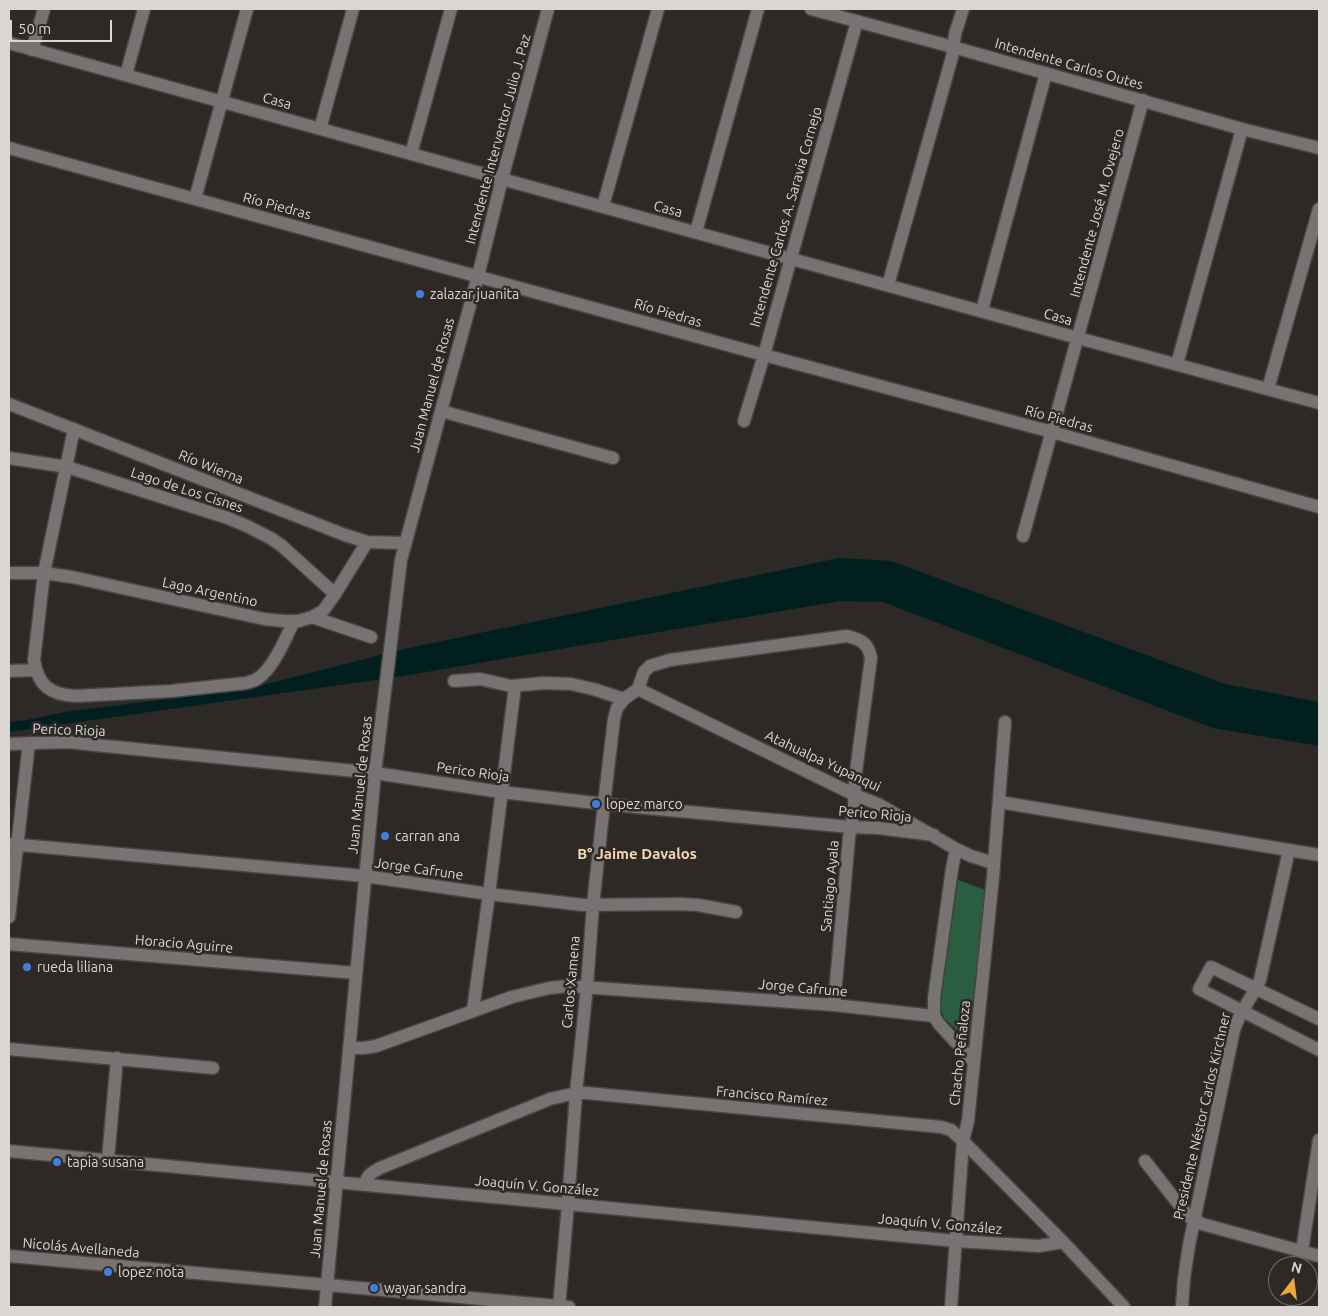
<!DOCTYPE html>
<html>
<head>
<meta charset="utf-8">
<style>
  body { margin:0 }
  #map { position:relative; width:1328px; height:1316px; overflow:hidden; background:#2d2926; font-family:Ubuntu,sans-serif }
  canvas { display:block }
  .frame { position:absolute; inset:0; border:10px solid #d9d6d4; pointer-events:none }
  .north { position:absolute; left:1268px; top:1256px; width:50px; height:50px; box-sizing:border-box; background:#2d2926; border:1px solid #726e6c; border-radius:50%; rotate:15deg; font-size:14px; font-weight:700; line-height:20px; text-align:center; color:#d9d6d4 }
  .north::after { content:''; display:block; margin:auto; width:18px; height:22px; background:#efa73d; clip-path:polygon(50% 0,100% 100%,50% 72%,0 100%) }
  .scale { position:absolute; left:10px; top:20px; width:102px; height:22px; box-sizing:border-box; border:2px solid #d9d6d4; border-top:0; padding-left:6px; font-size:15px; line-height:18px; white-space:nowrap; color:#d9d6d4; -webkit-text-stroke:4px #2d2926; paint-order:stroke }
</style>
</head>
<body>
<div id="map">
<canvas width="1328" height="1316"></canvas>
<div class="frame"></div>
<div class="north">N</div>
<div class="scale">50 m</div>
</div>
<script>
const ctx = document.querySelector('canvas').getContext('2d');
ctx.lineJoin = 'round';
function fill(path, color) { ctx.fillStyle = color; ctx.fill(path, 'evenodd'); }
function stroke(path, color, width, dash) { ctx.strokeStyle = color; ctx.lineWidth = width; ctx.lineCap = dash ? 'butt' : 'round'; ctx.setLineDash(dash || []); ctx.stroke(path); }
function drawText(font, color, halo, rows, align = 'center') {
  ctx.font = font + ' Ubuntu,sans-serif'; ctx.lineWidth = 5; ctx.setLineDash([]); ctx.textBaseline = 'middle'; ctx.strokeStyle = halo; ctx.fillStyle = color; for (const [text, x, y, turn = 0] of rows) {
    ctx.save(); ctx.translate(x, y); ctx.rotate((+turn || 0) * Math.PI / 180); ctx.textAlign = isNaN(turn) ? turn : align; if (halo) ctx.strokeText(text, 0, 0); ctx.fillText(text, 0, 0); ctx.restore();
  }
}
fill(new Path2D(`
  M958 880 985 890 970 1036 966 1039 944 1018 940 1007Z`), '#2b5d40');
fill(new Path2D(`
  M839 558 891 561 1225 684 1319 702V746L1213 728 883 602 840 601 403 676 9 732V722L27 720 65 712 247 689 404 649Z`), '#021f20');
const minor = new Path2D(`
  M811 9 953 47 1242 129 1319 148
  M9 43 1078 338 1319 403
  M32 50 44 9
  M126 75 144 9
  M320 129 353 9
  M9 148 764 355 1052 432 1319 507
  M411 154 451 9
  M195 199 247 9
  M603 206 658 9
  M696 232 758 9
  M888 285 952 57 955 34 963 9
  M982 310 1046 73
  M1177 364 1242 129
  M1268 389 1319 209
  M9 404 345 535 367 542 405 543
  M441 411 613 458
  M744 421 764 355 857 21
  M74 429 44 573 34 660C38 686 51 695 76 696L171 691 246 683C249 682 254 681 257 679 274 668 285 639 294 621
  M9 458 67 467 228 518 249 527 272 539 282 546 335 594
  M1023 536 1143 100
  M9 573H44L72 577 264 619 283 621H299L312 617 323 611 335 594 367 542
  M312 617 371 637
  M9 671 36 670
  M454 681 480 679 511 686 544 683 571 684 593 689 624 699
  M638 689 855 795 878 804 956 849 971 856 993 863
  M9 744 68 742 95 745 375 773 501 792 604 804 850 827 878 828 934 835
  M999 802 1319 855
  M9 844 365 876 489 894 583 905 679 904 698 905 736 912
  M9 917 29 743
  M9 944 356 973
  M473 1010 489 894 515 686
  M934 1016V998L952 869 956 849
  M1319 1019 1211 967 1199 989 1319 1050
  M349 1048H364L376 1046 512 997 549 988 568 986 834 1005 934 1016 939 1024 974 1062
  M9 1049 213 1068
  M9 1151 956 1241 1039 1246 1063 1242
  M108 1159 117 1058
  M1145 1161 1188 1216 1202 1224 1319 1256
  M365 1185C367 1175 371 1173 380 1168L550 1099 576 1093H587L941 1127 951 1130 963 1141 1063 1242 1124 1307
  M1302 1251 1319 1140
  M9 1256 569 1307
  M325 1307 375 773 401 560 441 411 478 276 502 179 548 9
  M559 1307 568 1204 576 1093 587 986 593 905 604 804 614 719 617 708 624 699 638 689 644 672 650 666 670 660 847 636C862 640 868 643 871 658L855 779 854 808 849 838 834 1005
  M951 1307 963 1141 968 1121 993 877 1005 722
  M1182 1307 1184 1279 1189 1245 1234 1030C1240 1011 1252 998 1260 980L1289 850`);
stroke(minor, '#494542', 15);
stroke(minor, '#767372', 12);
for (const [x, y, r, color] of [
  [420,294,5,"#3f7fe0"],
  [596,804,5,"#3f7fe0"],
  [385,836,5,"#3f7fe0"],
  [27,967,5,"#3f7fe0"],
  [57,1162,5,"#3f7fe0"],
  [108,1272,5,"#3f7fe0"],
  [374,1288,5,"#3f7fe0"]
]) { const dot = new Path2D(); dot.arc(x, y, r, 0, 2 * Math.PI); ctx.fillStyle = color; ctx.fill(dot); stroke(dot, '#2d2926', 2); }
drawText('14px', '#d9d6d4', '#2d2926', [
  ["Intendente Carlos Outes",1069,64,16],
  ["Casa",277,101,15],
  ["Intendente Interventor Julio J. Paz",498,139,-75],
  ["Río Piedras",277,206,15],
  ["Casa",668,209,15],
  ["Intendente José M. Ovejero",1097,213,-75],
  ["Intendente Carlos A. Saravia Cornejo",786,217,-74],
  ["Río Piedras",668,313,16],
  ["Casa",1058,317,16],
  ["Juan Manuel de Rosas",432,385,-75],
  ["Río Piedras",1059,419,15],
  ["Río Wierna",211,467,22],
  ["Lago de Los Cisnes",187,490,18],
  ["Lago Argentino",210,592,12],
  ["Perico Rioja",69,730,2],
  ["Atahualpa Yupanqui",823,761,25],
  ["Perico Rioja",473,772,8],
  ["Juan Manuel de Rosas",360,785,-84],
  ["Perico Rioja",875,814,5],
  ["Jorge Cafrune",419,869,8],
  ["Santiago Ayala",830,886,-85],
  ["Horacio Aguirre",184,944,5],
  ["Carlos Xamena",571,982,-85],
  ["Jorge Cafrune",803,988,5],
  ["Chacho Peñaloza",960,1053,-84],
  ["Francisco Ramírez",772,1096,5],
  ["Presidente Néstor Carlos Kirchner",1202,1116,-77],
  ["Joaquín V. González",537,1186,5],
  ["Juan Manuel de Rosas",321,1189,-85],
  ["Joaquín V. González",940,1224,5],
  ["Nicolás Avellaneda",81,1248,5]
]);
drawText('14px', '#d9d6d4', '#2d2926', [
  ["zalazar juanita",430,294],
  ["lopez marco",606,804],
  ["carran ana",395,836],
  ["rueda liliana",37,967],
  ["tapia susana",67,1162],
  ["lopez nota",118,1272],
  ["wayar sandra",384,1288]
], 'left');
drawText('bold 15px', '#f7d9b3', '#2d2926', [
  ["B° Jaime Davalos",637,854]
]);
</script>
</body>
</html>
